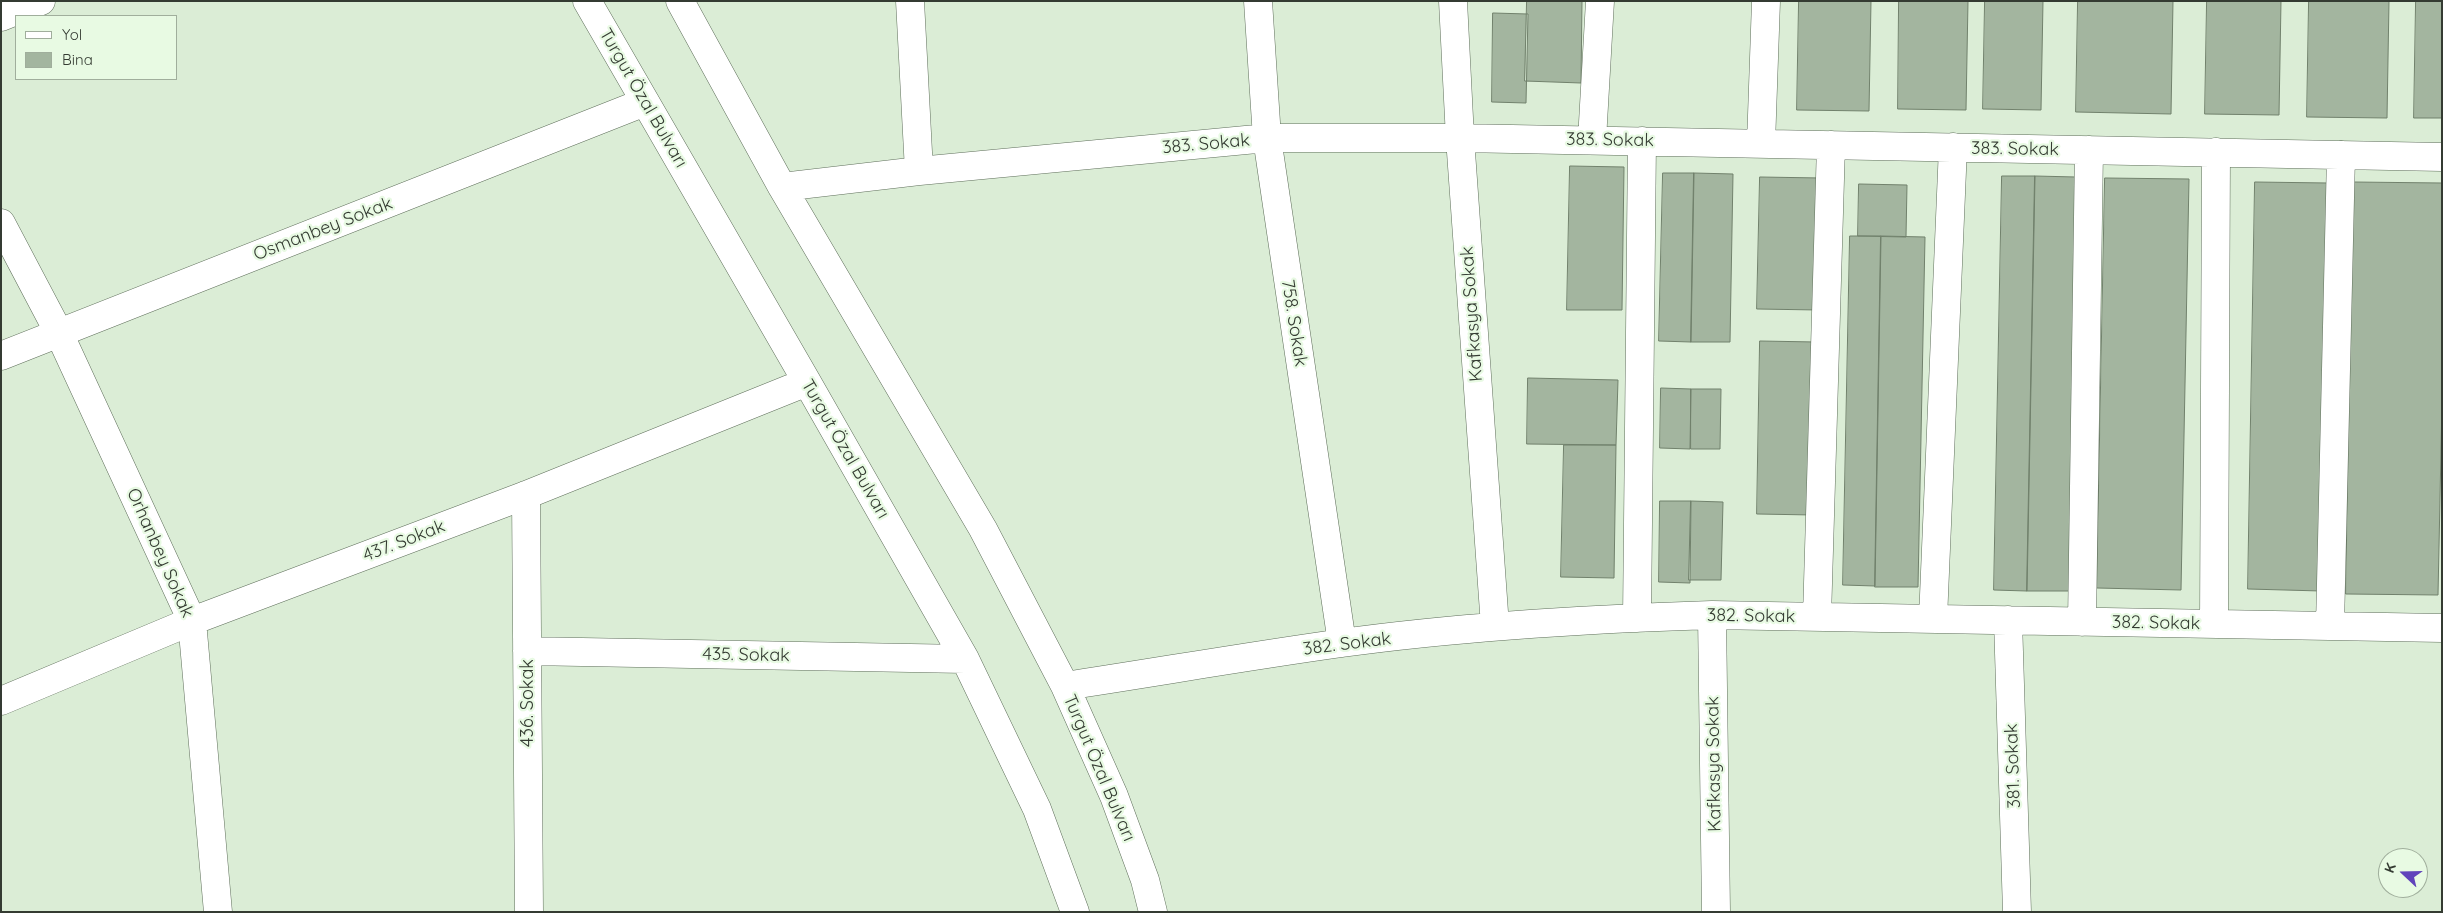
<!DOCTYPE html>
<html>
<head>
<meta charset="utf-8">
<style>
  body { margin:0 }
  #map { position:relative; width:2443px; height:913px; overflow:hidden; background:#dbedd6; font-family:Quicksand,sans-serif }
  canvas { display:block }
  .frame { position:absolute; inset:0; border:2px solid #343b32; pointer-events:none }
  .legend { position:absolute; left:15px; top:15px; width:162px; height:65px; box-sizing:border-box; background:#e8fae3; border:1px solid #a0ae9c; margin:0; padding:6px 9px; list-style:none; font-size:15px; color:#343b32 }
  .legend li { display:flex; align-items:center; gap:10px; height:25px }
  .legend b { width:25px; border:1px solid #a0ae9c }
  .north { position:absolute; left:2378px; top:848px; width:50px; height:50px; box-sizing:border-box; background:#e8fae3; border:1px solid #a0ae9c; border-radius:50%; rotate:291deg; font-size:14px; font-weight:700; line-height:20px; text-align:center; color:#343b32 }
  .north::after { content:''; display:block; margin:auto; width:18px; height:22px; background:#6043bb; clip-path:polygon(50% 0,100% 100%,50% 72%,0 100%) }
</style>
</head>
<body>
<div id="map">
<canvas width="2443" height="913"></canvas>
<div class="frame"></div>
<ul class="legend">
<li><b style="height:6px;background:#fff"></b>Yol</li>
<li><b style="height:14px;background:#a3b59f"></b>Bina</li>
</ul>
<div class="north">K</div>
</div>
<script>
const ctx = document.querySelector('canvas').getContext('2d');
ctx.lineJoin = 'round';
function fill(path, color) { ctx.fillStyle = color; ctx.fill(path, 'evenodd'); }
function stroke(path, color, width, dash) { ctx.strokeStyle = color; ctx.lineWidth = width; ctx.lineCap = dash ? 'butt' : 'round'; ctx.setLineDash(dash || []); ctx.stroke(path); }
function drawText(font, color, halo, rows, align = 'center') {
  ctx.font = font + ' Quicksand,sans-serif'; ctx.lineWidth = 4.5; ctx.setLineDash([]); ctx.textBaseline = 'middle'; ctx.strokeStyle = halo; ctx.fillStyle = color; for (const [text, x, y, turn = 0] of rows) {
    ctx.save(); ctx.translate(x, y); ctx.rotate((+turn || 0) * Math.PI / 180); ctx.textAlign = isNaN(turn) ? turn : align; if (halo) ctx.strokeText(text, 0, 0); ctx.fillText(text, 0, 0); ctx.restore();
  }
}
const building = new Path2D(`
  M1527 1H1582L1581 83 1525 81Z
  M1799 1H1871L1869 111 1797 110Z
  M1899 1H1968L1966 110 1898 109Z
  M1985 1H2043L2041 110 1983 109Z
  M2078 1H2173L2171 114 2076 112Z
  M2207 1H2281L2279 115 2205 114Z
  M2309 1H2389L2387 118 2307 117Z
  M2416 1H2442V118H2414Z
  M1493 13 1528 14 1526 103 1492 102Z
  M1570 166 1624 167 1622 310H1567Z
  M1663 173H1694L1691 342 1659 341Z
  M1694 173 1733 174 1730 342H1691Z
  M2002 176H2035L2027 591 1994 590Z
  M2035 176 2076 177 2069 591H2027Z
  M1760 177 1821 178 1818 310 1757 309Z
  M2105 178 2189 179 2181 590 2097 588Z
  M2255 182 2328 183 2321 591 2248 589Z
  M2353 182 2442 183V402L2438 595 2346 594Z
  M1859 184 1907 185 1906 237 1858 236Z
  M1850 236H1881L1875 586 1843 585Z
  M1881 236 1925 237 1918 587H1875Z
  M1760 341 1816 342 1813 515 1757 514Z
  M1528 378 1618 380 1616 445 1527 444Z
  M1661 388 1691 389 1690 449 1660 448Z
  M1691 389H1721L1720 449H1691Z
  M1564 445H1616L1614 578 1561 577Z
  M1660 501H1691L1690 583 1659 582Z
  M1691 501 1723 502 1721 580H1689Z`);
fill(building, '#a3b59f');
stroke(building, '#71816c', 1);
const minor = new Path2D(`
  M587 1 807 382 965 659 1037 809 1075 912
  M680 1 782 187 983 529 1065 686 1114 796 1145 880 1153 912
  M910 1 919 171
  M1258 1 1267 138 1342 643
  M1453 1 1460 138 1495 626
  M1 17 41 1
  M1592 140 1600 1
  M1761 144 1766 1
  M782 187 919 171 1267 138H1460L2442 157
  M1 223 59 333 192 621 218 912
  M1 356 645 102
  M526 495 529 912
  M1712 615 1716 912
  M1817 617 1831 145
  M1637 618 1642 141
  M1933 619 1953 147
  M2008 620 2017 912
  M2082 622 2089 150
  M2214 624 2216 152
  M2330 626 2341 155
  M527 651 965 659
  M1065 686C1157 672 1249 656 1342 643 1465 626 1588 619 1712 615L2442 628
  M1 701 192 621 526 495 807 382`);
stroke(minor, '#5f6f5b', 29);
stroke(minor, '#fff', 28);
drawText('18px', '#343b32', '#e8fae3', [
  ["Turgut Özal Bulvarı",643,98,60],
  ["383. Sokak",1610,140,1],
  ["383. Sokak",1206,144,-5],
  ["383. Sokak",2015,149,1],
  ["Osmanbey Sokak",323,229,-21],
  ["Kafkasya Sokak",1472,314,-94],
  ["758. Sokak",1294,323,81],
  ["Turgut Özal Bulvarı",845,449,60],
  ["437. Sokak",404,541,-21],
  ["Orhanbey Sokak",160,553,66],
  ["382. Sokak",1751,616,1],
  ["382. Sokak",2156,623,1],
  ["382. Sokak",1347,644,-7],
  ["435. Sokak",746,655,1],
  ["436. Sokak",528,703,-90],
  ["Kafkasya Sokak",1714,764,-91],
  ["381. Sokak",2013,766,-92],
  ["Turgut Özal Bulvarı",1099,768,67]
]);
</script>
</body>
</html>
